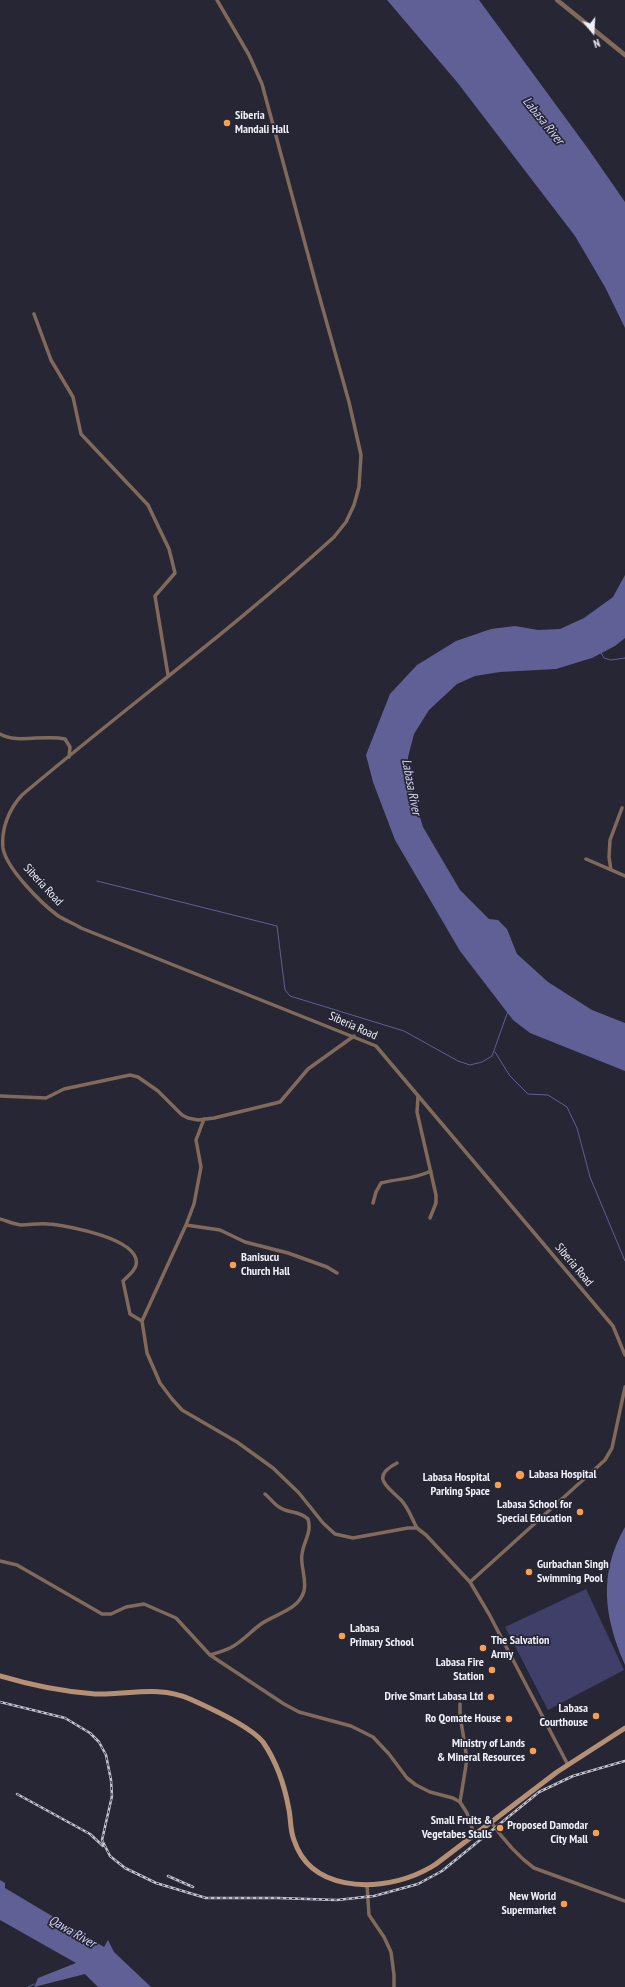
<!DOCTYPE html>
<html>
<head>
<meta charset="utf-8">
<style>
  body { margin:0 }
  #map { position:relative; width:625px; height:1987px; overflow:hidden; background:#262634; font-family:"PT Sans Narrow",sans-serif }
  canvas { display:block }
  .north { position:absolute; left:573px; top:12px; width:40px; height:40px; -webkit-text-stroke:3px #262634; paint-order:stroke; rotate:162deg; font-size:11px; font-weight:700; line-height:16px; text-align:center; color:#eeeff8 }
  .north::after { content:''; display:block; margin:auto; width:14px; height:18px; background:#eeeff8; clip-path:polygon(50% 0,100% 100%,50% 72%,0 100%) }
</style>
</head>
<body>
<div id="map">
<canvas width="625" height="1987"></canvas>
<div class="north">N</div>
</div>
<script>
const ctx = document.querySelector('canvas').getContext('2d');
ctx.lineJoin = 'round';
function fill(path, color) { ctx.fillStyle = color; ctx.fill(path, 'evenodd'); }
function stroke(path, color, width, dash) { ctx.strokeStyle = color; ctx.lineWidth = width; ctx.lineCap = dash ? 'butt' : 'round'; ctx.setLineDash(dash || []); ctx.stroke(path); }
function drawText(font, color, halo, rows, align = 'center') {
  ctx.font = font + ' "PT Sans Narrow",sans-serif'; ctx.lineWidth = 3.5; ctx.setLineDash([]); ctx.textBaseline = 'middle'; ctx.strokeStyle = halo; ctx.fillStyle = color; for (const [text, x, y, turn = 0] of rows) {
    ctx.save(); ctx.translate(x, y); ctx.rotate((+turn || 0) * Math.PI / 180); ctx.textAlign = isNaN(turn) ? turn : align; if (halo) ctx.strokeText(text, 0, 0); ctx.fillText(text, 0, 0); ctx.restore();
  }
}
fill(new Path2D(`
  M586 1589 624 1670 548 1710 505 1627Z`), '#3f3f6a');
fill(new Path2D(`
  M387 0H479L589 150 625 202V328L605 287 575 236 457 82Z
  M625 575V638L615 646 592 658 556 669 500 672 475 676 457 684 429 710 414 734 408 757V777L423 827 460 890 489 919 498 920 507 929 517 954 548 982 592 1010 625 1023V1071L530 1033 513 1020 460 951 395 840 373 782 366 755 390 694 417 665 456 641 491 629 515 626 538 630 560 629 584 618 613 597Z
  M625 1527V1665C604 1617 598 1574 625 1527Z
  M0 1880 5 1883V1888L104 1947 108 1940 114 1952 151 1987H98L85 1974 34 1987 38 1978 76 1963 0 1920Z`), '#606097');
stroke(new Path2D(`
  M601 653 604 658 611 660 625 658
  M97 881 277 926 285 990 290 996 404 1031 458 1061 470 1065 482 1062 492 1056 508 1011
  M495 1052 510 1076 528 1094 548 1095 567 1107 577 1128 590 1177 625 1261
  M28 1987 34 1984`), '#606097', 1);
stroke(new Path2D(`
  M217 0 249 55 262 84 317 288 349 402 361 455 359 487 354 505 346 522 334 537C234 628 125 708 22 795 9 809 1 829 3 848 6 868 41 903 57 915 64 920 73 923 81 928L376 1046 613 1326 625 1355
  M34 314 51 360 73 397 81 434 148 505 169 549 175 573 155 596 168 675
  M0 734C16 744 45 734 65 739L70 747 69 757
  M586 859 625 876
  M611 870 609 857 610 840 622 808
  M0 1096 46 1098 64 1089 130 1075 138 1077 158 1091 182 1115 188 1118 198 1120 214 1118 280 1102 308 1069 354 1036
  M418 1096 417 1112 436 1195V1203L430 1218
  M204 1119 196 1140 201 1167 194 1204 186 1225 142 1321 147 1353 160 1383 172 1399 182 1410 237 1442 273 1468 299 1493 323 1523 335 1534 353 1538 408 1528H417L426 1535 470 1582 489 1614 568 1765
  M373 1203 376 1192 381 1183C400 1178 412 1180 431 1171
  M0 1219C7 1221 14 1224 21 1225 30 1225 39 1223 48 1224 66 1225 142 1239 136 1265 135 1271 127 1277 123 1281L130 1314 142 1321
  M186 1225 220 1230 245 1242 288 1253 327 1267 337 1273
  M397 1463C370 1477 387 1486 401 1500 408 1507 412 1519 417 1528
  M0 1561 17 1565 102 1614H111L126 1607 144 1604 176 1618 210 1655 284 1704 299 1712 351 1726 373 1737 389 1754 407 1778 416 1785 430 1792 453 1798 460 1802 467 1813 474 1834
  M470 1582 605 1460 612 1448 625 1387
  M210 1655C216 1653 224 1651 230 1648 242 1642 250 1632 261 1624 275 1614 299 1610 304 1591 307 1579 300 1566 302 1554 304 1540 312 1533 308 1519 299 1510 289 1514 279 1507 274 1504 270 1498 265 1494
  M460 1802 467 1759 460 1715V1704
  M491 1822C503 1839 516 1855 534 1868L625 1901
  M367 1885 369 1915 384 1937 391 1952 394 1975V1987`), '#826a5a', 3.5);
stroke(new Path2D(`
  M557 0 625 55`), '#826a5a', 4.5);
stroke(new Path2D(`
  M0 1676C30 1685 64 1692 95 1694 128 1695 159 1685 190 1699 208 1707 251 1727 263 1742 276 1761 285 1787 289 1810 291 1820 290 1830 294 1840 310 1890 373 1892 415 1875 422 1872 430 1868 436 1864L557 1772 625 1728`), '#b69075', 5);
const rail = new Path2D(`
  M0 1702 65 1718 90 1733 99 1742 106 1755 111 1780 112 1796 102 1840 110 1856 125 1868 156 1883 206 1898H278L337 1900 374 1896 418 1884 442 1871 539 1792 573 1776 625 1761
  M17 1794 90 1834 103 1846
  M168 1876 193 1887`);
stroke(rail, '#c2c3cd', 2.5);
stroke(rail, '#262634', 1, [3]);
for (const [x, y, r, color] of [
  [227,123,4,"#fb9e52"],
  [233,1265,4,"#fb9e52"],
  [520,1475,5,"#fb9e52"],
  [498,1485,4,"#fb9e52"],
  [580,1512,4,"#fb9e52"],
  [529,1572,4,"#fb9e52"],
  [342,1636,4,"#fb9e52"],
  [483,1648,4,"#fb9e52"],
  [492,1670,4,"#fb9e52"],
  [491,1697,4,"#fb9e52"],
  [596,1716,4,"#fb9e52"],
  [509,1719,4,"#fb9e52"],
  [533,1751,4,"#fb9e52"],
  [500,1828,4,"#fb9e52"],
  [596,1833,4,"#fb9e52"],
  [564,1904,4,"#fb9e52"]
]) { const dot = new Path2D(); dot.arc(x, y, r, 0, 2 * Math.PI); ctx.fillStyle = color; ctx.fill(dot); stroke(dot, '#262634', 1.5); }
drawText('bold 12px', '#eeeff8', '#262634', [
  ["Siberia",235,116,"left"],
  ["Mandali Hall",235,130,"left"],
  ["Banisucu",241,1258,"left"],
  ["Church Hall",241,1272,"left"],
  ["Labasa Hospital",529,1475,"left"],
  ["Labasa Hospital",490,1478],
  ["Parking Space",490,1492],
  ["Labasa School for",572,1505],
  ["Special Education",572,1519],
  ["Gurbachan Singh",537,1565,"left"],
  ["Swimming Pool",537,1579,"left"],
  ["Labasa",350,1629,"left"],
  ["Primary School",350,1643,"left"],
  ["The Salvation",491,1641,"left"],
  ["Army",491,1655,"left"],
  ["Labasa Fire",484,1663],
  ["Station",484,1677],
  ["Drive Smart Labasa Ltd",483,1697],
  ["Labasa",588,1709],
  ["Courthouse",588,1723],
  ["Ro Qomate House",501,1719],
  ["Ministry of Lands",525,1744],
  ["& Mineral Resources",525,1758],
  ["Small Fruits &",492,1821],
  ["Vegetabes Stalls",492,1835],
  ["Proposed Damodar",588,1826],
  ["City Mall",588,1840],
  ["New World",556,1897],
  ["Supermarket",556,1911]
], 'right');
drawText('12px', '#eeeff8', '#262634', [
  ["Siberia Road",43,885,47],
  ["Siberia Road",353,1026,24],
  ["Siberia Road",574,1265,50]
]);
drawText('italic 13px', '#d1d3f5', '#262634', [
  ["Labasa River",543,121,51],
  ["Labasa River",411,787,79],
  ["Qawa River",72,1932,30]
]);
</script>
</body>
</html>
